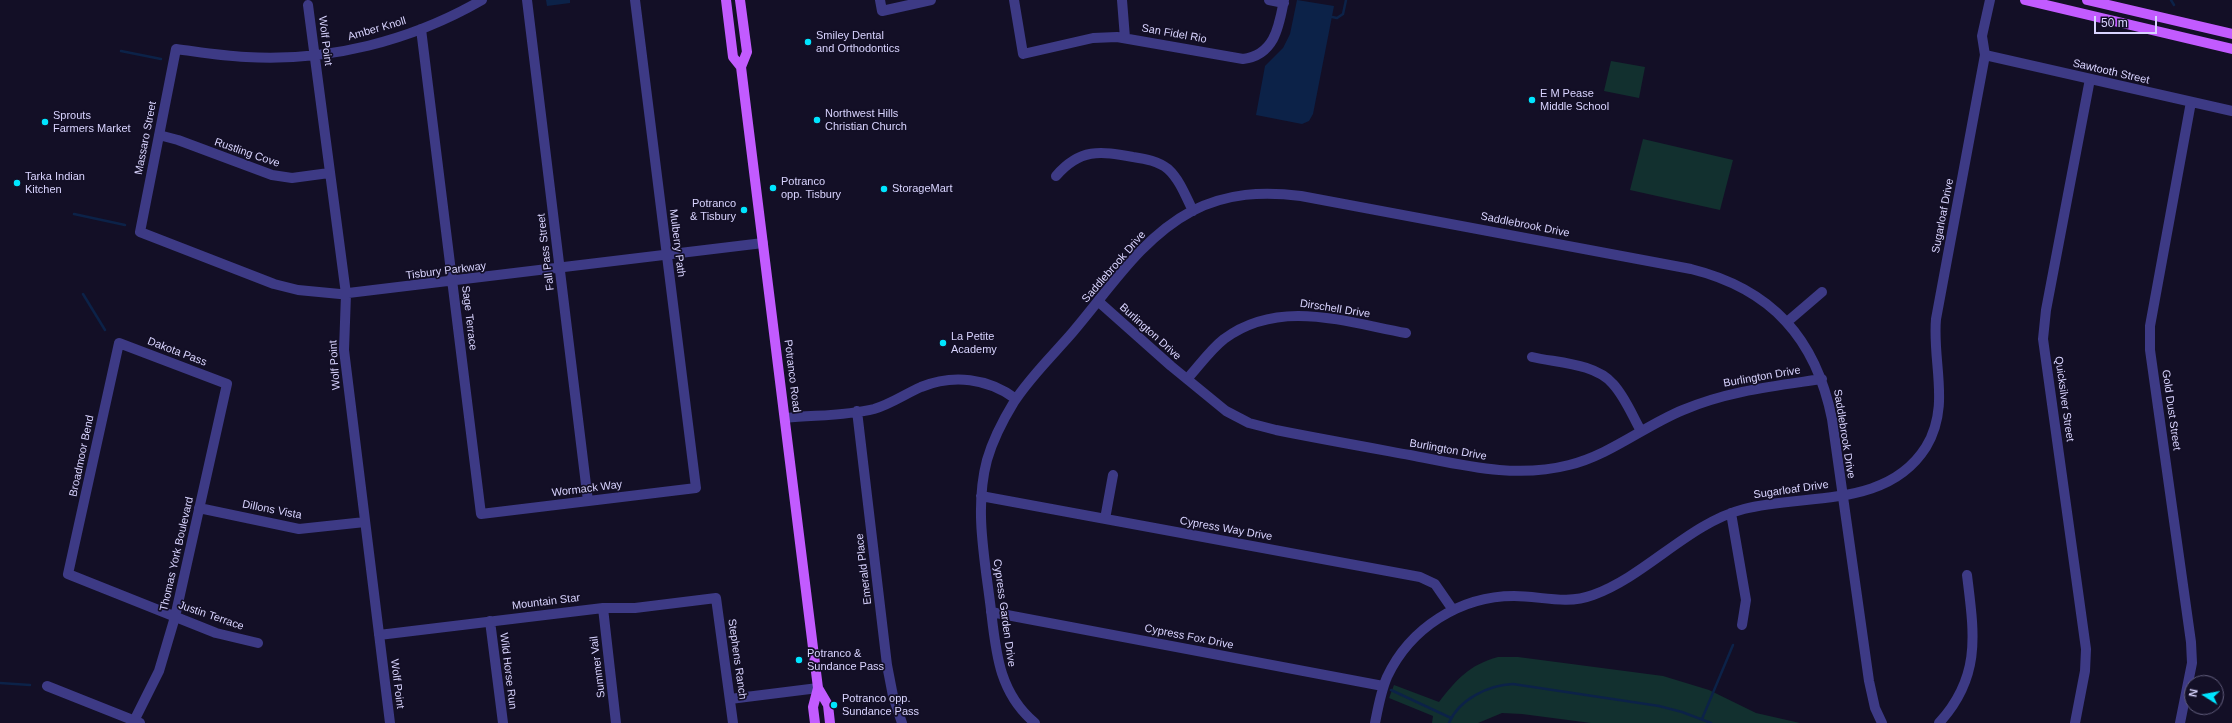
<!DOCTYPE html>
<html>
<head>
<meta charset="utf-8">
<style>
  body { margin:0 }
  #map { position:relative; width:2232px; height:723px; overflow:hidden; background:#130f26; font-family:Arial,sans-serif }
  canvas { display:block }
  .north { position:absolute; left:2184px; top:675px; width:40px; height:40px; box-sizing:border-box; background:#130f26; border:1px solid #625e7d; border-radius:50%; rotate:281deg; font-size:11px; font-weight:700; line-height:16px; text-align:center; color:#d9d4ff }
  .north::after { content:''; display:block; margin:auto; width:14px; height:18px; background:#00e5ff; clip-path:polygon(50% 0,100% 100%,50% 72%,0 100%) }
  .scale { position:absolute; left:2094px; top:16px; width:63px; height:18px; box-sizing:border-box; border:2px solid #d9d4ff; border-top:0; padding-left:5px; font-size:12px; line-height:14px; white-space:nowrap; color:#d9d4ff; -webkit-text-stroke:3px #130f26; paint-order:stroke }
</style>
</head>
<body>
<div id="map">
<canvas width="2232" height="723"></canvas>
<div class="north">N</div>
<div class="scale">50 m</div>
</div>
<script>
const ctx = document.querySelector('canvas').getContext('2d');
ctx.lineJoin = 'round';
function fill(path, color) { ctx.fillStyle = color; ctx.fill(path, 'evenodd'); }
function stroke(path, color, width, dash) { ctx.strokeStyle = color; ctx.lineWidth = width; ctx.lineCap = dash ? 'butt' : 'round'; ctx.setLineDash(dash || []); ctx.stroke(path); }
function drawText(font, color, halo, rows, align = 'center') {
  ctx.font = font + ' Arial,sans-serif'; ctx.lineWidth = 3.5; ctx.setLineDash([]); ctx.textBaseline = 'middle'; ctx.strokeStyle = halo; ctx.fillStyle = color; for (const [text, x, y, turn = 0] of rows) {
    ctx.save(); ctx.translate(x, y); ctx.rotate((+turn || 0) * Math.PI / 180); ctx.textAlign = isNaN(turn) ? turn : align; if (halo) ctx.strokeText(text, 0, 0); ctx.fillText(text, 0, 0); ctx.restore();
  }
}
fill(new Path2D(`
  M1611 61 1645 67 1639 98 1604 91Z
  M1643 139 1733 160 1720 210 1630 190Z
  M1498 657H1518L1663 676 1709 690 1756 713 1800 723H1591L1522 714 1502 713 1478 723H1432L1433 716 1389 698 1394 685 1439 702C1457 679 1469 665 1498 657Z`), '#12302f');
fill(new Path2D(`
  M546 0H570V3L547 6Z
  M1297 0 1334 6 1313 114 1309 121 1302 124 1256 115 1265 66 1283 48 1290 34Z`), '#0c2248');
stroke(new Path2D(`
  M2171 0 2174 5
  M1332 17 1337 18 1343 14 1346 0
  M121 51 161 59
  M74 214 125 225
  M83 294 105 330
  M0 683 30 685
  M1391 690 1451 718
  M1702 719 1733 645
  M1449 723C1459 699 1489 685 1513 684L1659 706 1682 712 1711 723`), '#0c2248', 2.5);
stroke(new Path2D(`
  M482 0C411 41 328 62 246 57 222 56 199 52 176 49L140 232 274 284 298 290 340 294 763 243
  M527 0 588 501
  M880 0 882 11 931 0
  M1014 0 1023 54 1093 38 1117 37 1243 59C1275 55 1279 26 1284 0
  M1122 0 1125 38
  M1269 0 1284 3
  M308 5 346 294 344 350 390 723
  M421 29 481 514 696 488 635 0
  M1985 55 2232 111
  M159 135 178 140 272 175 292 178 329 173
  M1056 176C1080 148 1100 151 1133 157 1146 159 1158 161 1168 169 1180 180 1186 197 1193 211
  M1099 302 1171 366 1226 411 1249 423 1276 430C1321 439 1366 447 1410 455 1463 465 1515 479 1569 465 1610 455 1644 426 1683 410 1727 391 1775 386 1822 379
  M1787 322 1822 292
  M1532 357C1557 363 1595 363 1613 384 1625 397 1632 415 1641 431
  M1187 379C1199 366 1210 350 1224 339 1279 298 1345 322 1406 333
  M857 411 887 665 893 696 902 723
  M786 418C814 415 846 416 874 409 891 404 905 394 921 387 953 374 988 378 1016 399
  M981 496 1420 577 1435 584 1453 610
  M199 508 299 529 365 522
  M1731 513 1746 600 1742 625
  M1105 519 1113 475
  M603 608 616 723
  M991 612 1383 686
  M490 621 503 723
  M379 635 603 608H635L716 598 733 723
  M47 686 140 723
  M730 699 818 688
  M133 723 159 671 175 617 227 384 119 343 68 574 216 633 258 643
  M1035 723C999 693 996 653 991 610 985 560 974 509 987 460 993 439 1003 420 1014 402 1030 377 1053 355 1072 333 1109 290 1141 238 1192 211 1227 193 1263 191 1301 196L1691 269C1772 289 1816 339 1832 419L1869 681 1875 708 1882 723
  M1375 723C1378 708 1381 691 1387 677 1410 628 1460 596 1514 596 1541 596 1566 605 1593 595 1646 576 1689 523 1744 509 1806 493 1887 509 1926 447 1951 406 1932 363 1936 319L1985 55 1982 36 1990 0
  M1939 723C1982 676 1974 633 1967 575
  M2075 723 2085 671 2086 649 2043 339 2046 310 2090 79
  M2180 723 2192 663 2191 642 2150 350V326L2191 102`), '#3d3a85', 10);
stroke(new Path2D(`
  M726 0 733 57 741 67
  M740 0 747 52 741 67 818 688 813 707 815 723
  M2025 0 2232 49
  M2087 0 2232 34
  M818 688 828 705 830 723`), '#c25bff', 10);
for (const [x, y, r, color] of [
  [808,42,4,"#00e5ff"],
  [1532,100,4,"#00e5ff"],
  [817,120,4,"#00e5ff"],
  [45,122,4,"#00e5ff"],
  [17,183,4,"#00e5ff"],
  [773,188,4,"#00e5ff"],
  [884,189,4,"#00e5ff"],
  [744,210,4,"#00e5ff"],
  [943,343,4,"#00e5ff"],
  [799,660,4,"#00e5ff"],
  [834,705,4,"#00e5ff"]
]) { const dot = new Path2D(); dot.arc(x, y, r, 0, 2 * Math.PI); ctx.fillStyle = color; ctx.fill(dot); stroke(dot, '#130f26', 1.5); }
drawText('11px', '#d9d4ff', '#130f26', [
  ["Amber Knoll",377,29,-16],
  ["San Fidel Rio",1174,34,10],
  ["Wolf Point",325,41,83],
  ["Sawtooth Street",2111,72,13],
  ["Massaro Street",146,138,-79],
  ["Rustling Cove",247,153,19],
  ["Sugarloaf Drive",1943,216,-79],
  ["Saddlebrook Drive",1525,225,11],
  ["Mulberry Path",677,243,83],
  ["Fall Pass Street",546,252,-97],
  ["Saddlebrook Drive",1114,267,-49],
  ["Tisbury Parkway",446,271,-7],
  ["Dirschell Drive",1335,309,9],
  ["Sage Terrace",469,318,83],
  ["Burlington Drive",1150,332,42],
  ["Dakota Pass",177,352,21],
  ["Wolf Point",335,365,-94],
  ["Potranco Road",792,376,83],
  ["Burlington Drive",1762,377,-10],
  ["Quicksilver Street",2064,399,82],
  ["Gold Dust Street",2171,410,82],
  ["Saddlebrook Drive",1844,434,81],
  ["Burlington Drive",1448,450,10],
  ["Broadmoor Bend",82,456,-78],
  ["Wormack Way",587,489,-7],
  ["Sugarloaf Drive",1791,490,-8],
  ["Dillons Vista",272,510,11],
  ["Cypress Way Drive",1226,529,10],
  ["Thomas York Boulevard",177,554,-77],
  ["Emerald Place",864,569,-97],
  ["Mountain Star",546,602,-7],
  ["Cypress Garden Drive",1004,613,82],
  ["Justin Terrace",211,616,19],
  ["Cypress Fox Drive",1189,637,11],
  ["Stephens Ranch",737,659,82],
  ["Summer Vail",598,667,-97],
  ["Wild Horse Run",508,671,83],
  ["Wolf Point",397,684,83]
]);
drawText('11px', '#d9d4ff', '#130f26', [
  ["Smiley Dental",816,36],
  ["and Orthodontics",816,49],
  ["E M Pease",1540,94],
  ["Middle School",1540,107],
  ["Northwest Hills",825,114],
  ["Christian Church",825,127],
  ["Sprouts",53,116],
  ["Farmers Market",53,129],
  ["Tarka Indian",25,177],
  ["Kitchen",25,190],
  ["Potranco",781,182],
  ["opp. Tisbury",781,195],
  ["StorageMart",892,189],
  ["Potranco",736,204,"right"],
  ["& Tisbury",736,217,"right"],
  ["La Petite",951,337],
  ["Academy",951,350],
  ["Potranco &",807,654],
  ["Sundance Pass",807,667],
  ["Potranco opp.",842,699],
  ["Sundance Pass",842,712]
], 'left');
</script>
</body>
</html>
